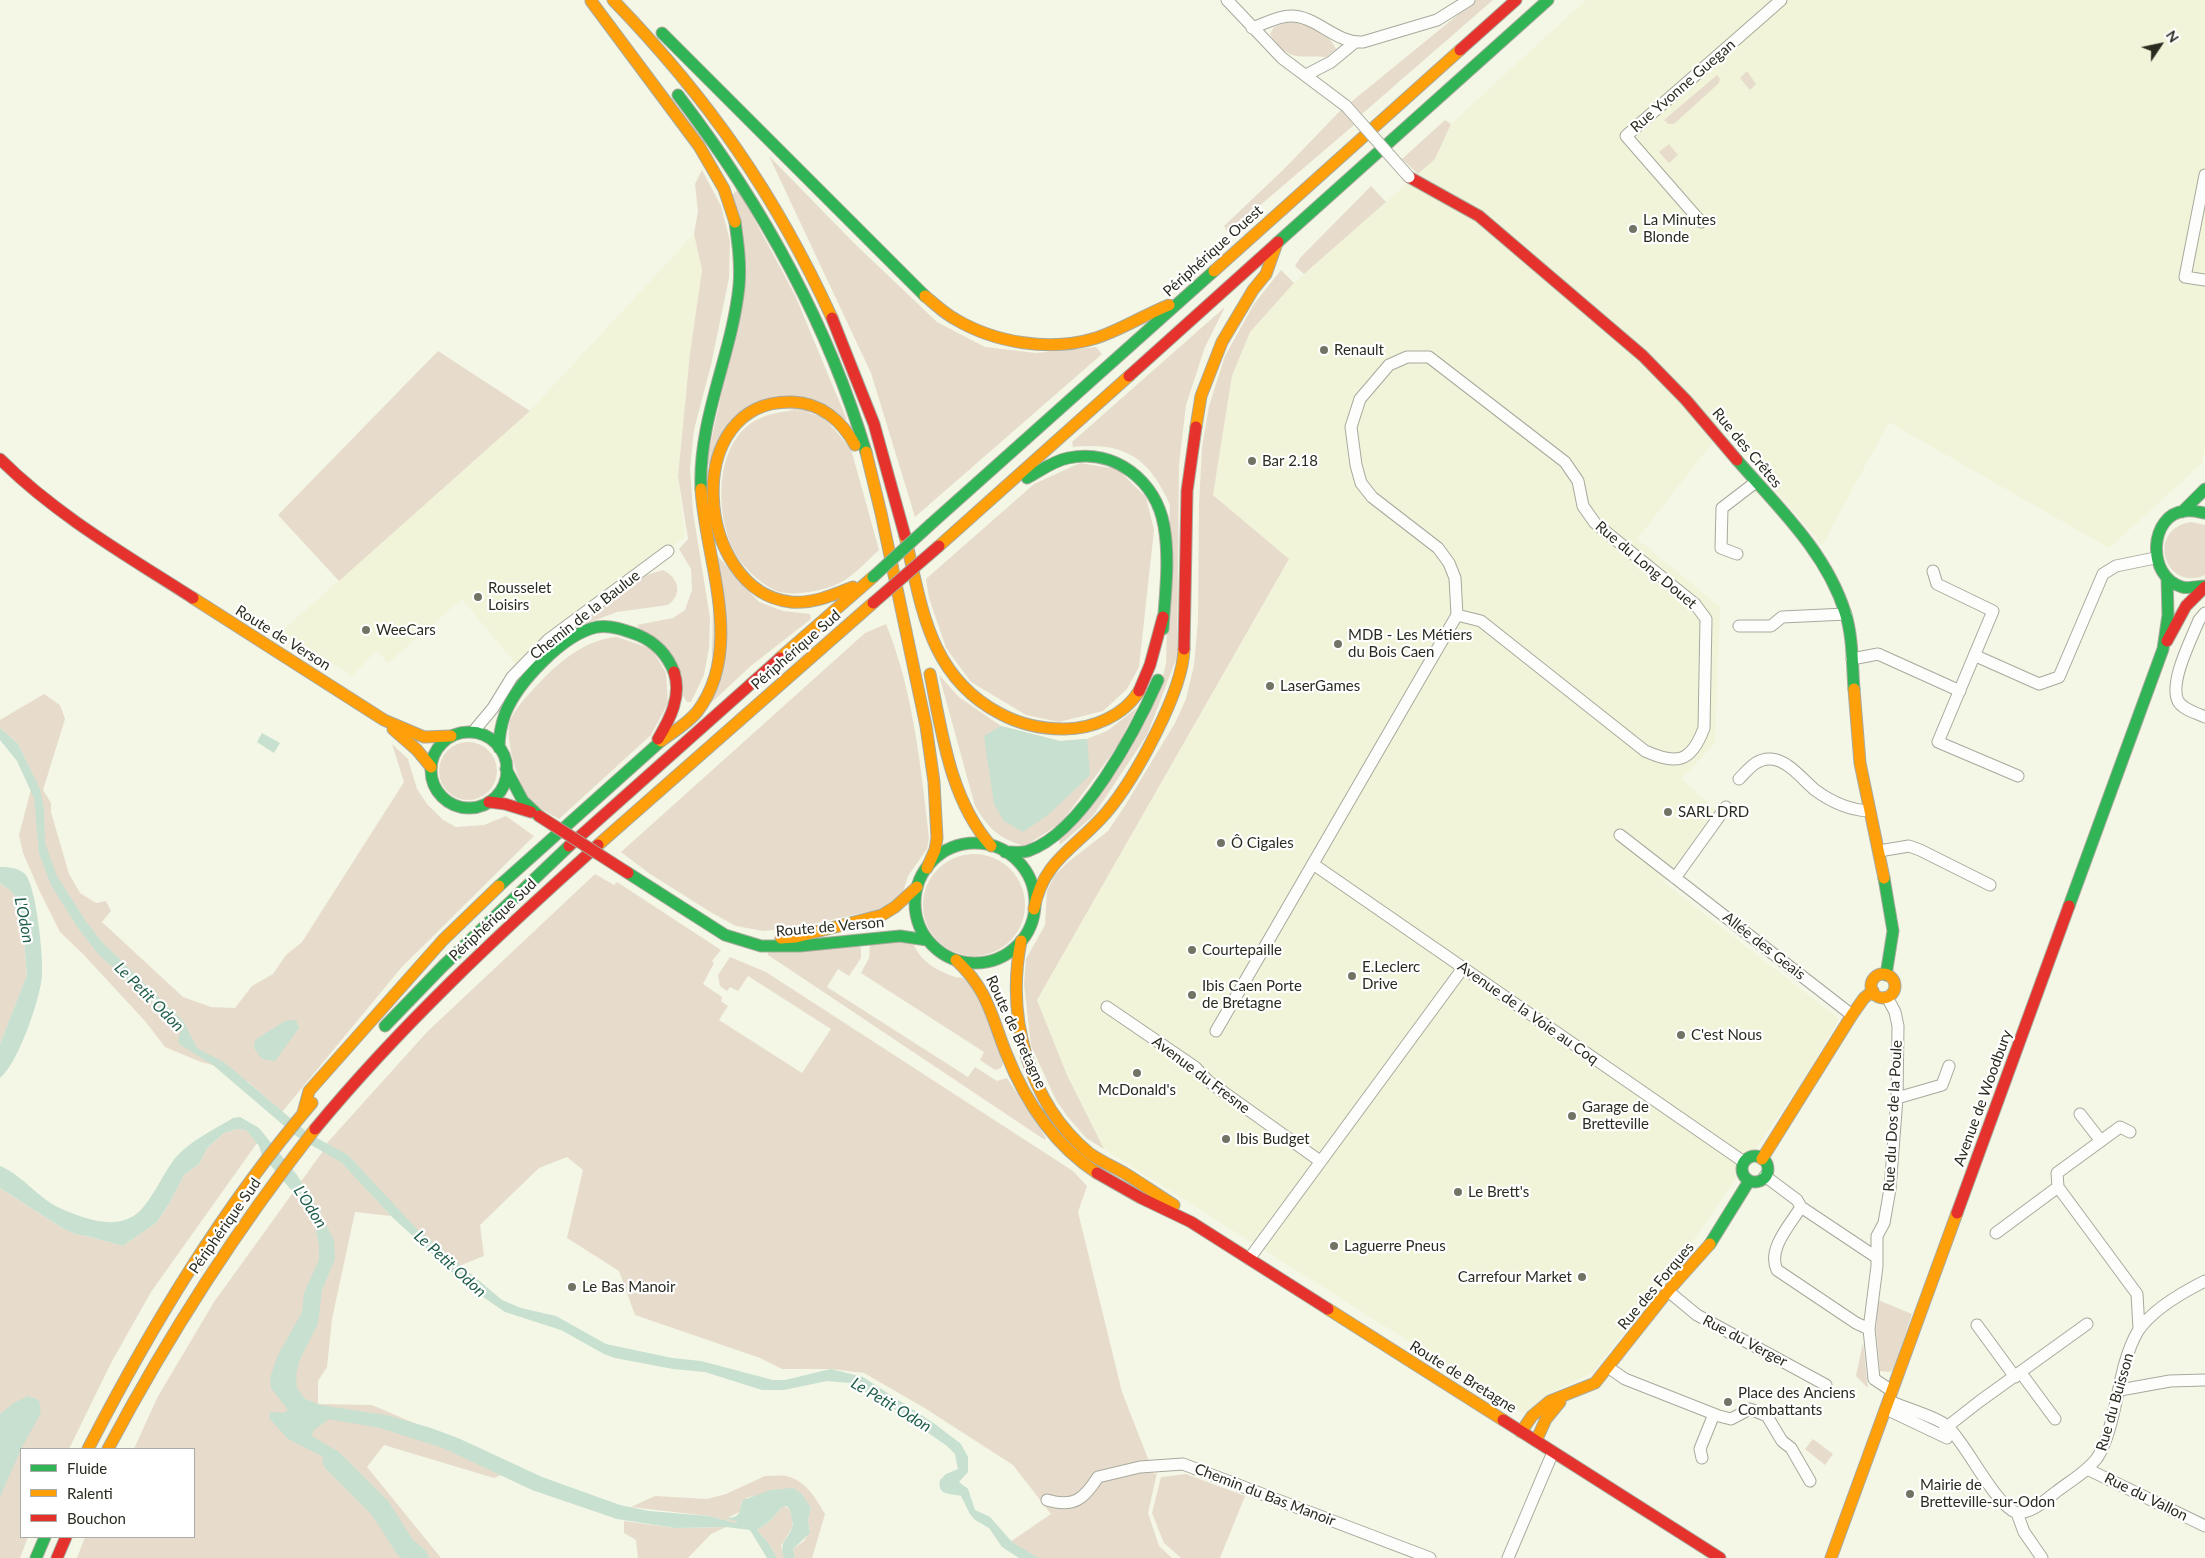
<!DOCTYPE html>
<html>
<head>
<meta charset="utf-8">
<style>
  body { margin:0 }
  #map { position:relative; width:2205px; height:1558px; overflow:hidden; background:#f4f6e6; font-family:Lato,sans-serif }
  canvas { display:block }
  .legend { position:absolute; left:20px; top:1448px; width:175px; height:90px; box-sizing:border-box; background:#fff; border:1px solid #aaaba6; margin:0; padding:6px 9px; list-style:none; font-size:15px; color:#2a2c20 }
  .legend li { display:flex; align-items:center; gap:10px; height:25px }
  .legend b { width:25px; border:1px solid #aaaba6 }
  .north { position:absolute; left:2135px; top:20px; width:50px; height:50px; -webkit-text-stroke:4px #fff; paint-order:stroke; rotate:56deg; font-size:14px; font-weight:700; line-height:20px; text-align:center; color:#2a2c20 }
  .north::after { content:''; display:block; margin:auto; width:18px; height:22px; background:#2a2c20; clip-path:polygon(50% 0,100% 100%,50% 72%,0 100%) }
</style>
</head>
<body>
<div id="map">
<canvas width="2205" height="1558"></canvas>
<ul class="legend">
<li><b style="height:6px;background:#30b455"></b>Fluide</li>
<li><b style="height:6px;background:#ff9f0a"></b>Ralenti</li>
<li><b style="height:6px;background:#e5322d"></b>Bouchon</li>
</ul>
<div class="north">N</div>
</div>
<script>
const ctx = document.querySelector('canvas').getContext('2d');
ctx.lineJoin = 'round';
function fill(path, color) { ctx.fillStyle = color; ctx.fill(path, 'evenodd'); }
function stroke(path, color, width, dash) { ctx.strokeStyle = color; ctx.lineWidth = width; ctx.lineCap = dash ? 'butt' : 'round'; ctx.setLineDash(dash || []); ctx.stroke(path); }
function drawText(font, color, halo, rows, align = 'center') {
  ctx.font = font + ' Lato,sans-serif'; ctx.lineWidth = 4.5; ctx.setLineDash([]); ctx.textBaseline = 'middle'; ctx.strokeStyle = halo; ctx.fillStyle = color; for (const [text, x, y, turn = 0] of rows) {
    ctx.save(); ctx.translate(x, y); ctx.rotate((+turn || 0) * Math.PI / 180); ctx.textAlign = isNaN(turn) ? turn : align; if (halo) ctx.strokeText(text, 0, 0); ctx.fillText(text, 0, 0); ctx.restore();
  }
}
fill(new Path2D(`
  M1586 0H2205V450L2201 464 2109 548 1889 422 1822 545 1723 429 1637 539 1720 607 1715 743 1681 779 1716 810 1663 882 1839 1019 1807 1074 1670 1274 1593 1372 1552 1392 1523 1413 1104 1149 1067 1075 1037 1000 1289 560 1213 495 1232 376 1250 332 1294 283 1435 159 1451 124Z
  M694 234 702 270 690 353 678 476 685 537 516 664 462 599 388 663 377 650 352 676 282 631 530 411Z`), '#f1f4d8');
fill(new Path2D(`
  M1476 0H1493L1362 114 1351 102Z
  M1291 21C1309 23 1328 31 1336 49L1326 57C1297 56 1287 61 1270 34L1274 27Z
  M1747 71 1756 84 1750 90 1740 78Z
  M1717 75 1720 79 1719 83 1674 124H1668L1664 120Z
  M1341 110 1354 125 1236 226 1227 231 1224 226 1283 170Z
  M1445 120 1451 124 1435 159 1418 174 1402 159Z
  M1669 144 1678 155 1669 163 1659 152Z
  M769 156 855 244 937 322 985 347 1036 353 1096 347 1102 354 915 517 871 373Z
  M702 170 721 206 730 241 729 278 711 365 694 430 690 468 693 512 710 618 709 648 704 675 691 702H687L637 625 673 618 685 610 692 590 691 569 679 549 688 539 678 476 690 353 702 270 694 234 698 211 695 184Z
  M1371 186 1386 202 1304 274 1295 266 1300 258Z
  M738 189 795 295 847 420 756 403 705 469 735 332 730 197Z
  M1281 270 1294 283 1250 332 1232 376 1213 495 1289 559 1037 1000 1067 1075 1104 1149 1086 1138 1067 1116 1056 1100 1031 1046 1024 984 1026 959 1045 925 1047 891 1055 875 1067 863 1108 831 1126 804 1175 723 1186 699 1194 665 1198 621 1199 504 1202 447 1209 406 1225 356 1254 304Z
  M1225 307 1205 347 1186 405 1179 465 1177 657 1147 735 1093 816 1060 845 1059 840 1160 689 1166 664 1170 505C1149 458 1125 442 1073 447L1072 442Z
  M438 351 530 411 339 581 278 515Z
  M796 410 824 417 851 449 879 550C869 559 859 570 848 578 837 586 822 590 809 592 797 594 783 595 772 589 758 581 744 568 736 555 716 519 713 451 750 424 764 414 779 412 796 410Z
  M1080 463 1117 469 1146 497 1154 530 1139 667 1127 689 1103 711 1059 722 1026 715 971 682 946 648 929 598 926 579 1034 484Z
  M2191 522 2205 525V575C2166 593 2144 530 2191 522Z
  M714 552 759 602 783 611 810 614 811 619 752 665 711 703Z
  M663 570C679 578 683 594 668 605L617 612 583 625 584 620 647 575Z
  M886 624C913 690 921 767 929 838L927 849 908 876 902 895 881 909 794 928 763 931 736 926 712 913 650 874 621 852 865 633Z
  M617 637 652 649 666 673 668 703 651 735 559 819C550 814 540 809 533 803 519 790 504 738 510 721 514 711 523 700 530 693 553 667 581 640 617 637Z
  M939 675 959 697 1001 726 1060 741 1087 739 1107 731 1137 708 1117 747 1061 823 1025 846C999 839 989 829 975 806Z
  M44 694 60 705 65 719 43 790 51 803V812L69 874 80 893 96 903 106 901 111 911 102 922 183 997 211 1007 235 1008 252 986 273 974 286 955 302 942 404 782 392 744 408 759 417 789 427 804 443 820 456 827 484 825 506 816 534 836 401 968 282 1112 248 1082 213 1065 201 1062 165 1047 145 1021 82 953 60 932 40 892 23 853 19 835 34 778 18 744 0 728V720Z
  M439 771a29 29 0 1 1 58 0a29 29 0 1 1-58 0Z
  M923 905a51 51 0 1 1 102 0a51 51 0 1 1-102 0Z
  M595 874 614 885 617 882 721 950 712 961 714 963 703 984 722 997 721 1001 728 1006 719 1020 802 1073 831 1029 748 976 738 991 730 987 727 991 720 986 718 975 730 957 766 972 1073 1171 1087 1186 1078 1212 1122 1392 1154 1474 1157 1473 1148 1513 1159 1546 1172 1558H1027L1010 1542 1051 1514 1013 1465 923 1407 864 1373 831 1369H782L760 1358 635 1315 619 1271 567 1238 583 1170 567 1157 539 1168 480 1225 484 1256 454 1268 349 1170 391 1216 355 1212 332 1319 327 1367 318 1381V1404L372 1405 519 1468 494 1478 384 1445 367 1467 441 1558H77L85 1537H194V1449H134L157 1398 214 1302 323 1151 339 1160 327 1143 427 1032Z
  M0 883 12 892 18 901 22 916 27 976 0 1044Z
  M898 941 914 945C921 962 938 971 955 977 959 978 963 977 966 980 982 992 995 1043 1003 1063L1001 1068 995 1070 980 1060 984 1052 861 973 869 958 870 944Z
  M859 946 861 949V958L849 976 838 969 827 987 968 1077 975 1067 997 1081 1007 1078 1046 1138 1045 1140 768 955V950Z
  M237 1129 246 1130 257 1143 151 1292 111 1363 69 1449H21V1537H28L20 1558H0V1188L64 1229 76 1234 91 1237 123 1246 157 1222 170 1202 184 1175 199 1164 208 1147 224 1133Z
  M1878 1300 1912 1314 1894 1369 1890 1372 1880 1371 1876 1329Z
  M1863 1343 1868 1388 1856 1376Z
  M1813 1439 1833 1454 1825 1465 1805 1449Z
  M1186 1474 1245 1496 1220 1558H1181L1164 1543 1152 1513 1161 1477Z
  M765 1476C772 1476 780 1475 786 1476 805 1480 816 1498 825 1514L812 1558H795L793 1549 804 1541 810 1531 808 1520 811 1508 797 1490 748 1497 741 1503V1511L728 1518 737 1521 736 1523 708 1516 631 1507 655 1496 707 1499 726 1494Z
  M783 1506 790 1509 793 1521 792 1528 781 1546 784 1558H777L769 1544 757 1530 769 1522Z
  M624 1521 675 1528 726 1527 711 1534 688 1558H638L636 1540 624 1533Z`), '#e7dccc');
fill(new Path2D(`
  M1001 726 1060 741 1087 739 1090 775 1048 815 1023 832 1004 821 994 804 984 736Z
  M0 728 18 744 40 789 44 809 45 843 57 876 85 920 101 941 183 1021 197 1048 225 1063 308 1133 348 1155 415 1227 502 1300 521 1308 556 1316 606 1344 672 1358 701 1361 773 1380H785L831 1369 863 1377 935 1424 961 1444 968 1457V1472L959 1482 968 1489 975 1510 990 1517 1012 1542 1038 1558H1019L1002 1547 989 1528 975 1520 970 1514 961 1496C950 1493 937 1496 940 1480L946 1474 958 1469 955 1454 947 1446 884 1402 850 1383 827 1381 784 1390H762L705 1372 673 1369 615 1358 604 1354 561 1330 505 1312 467 1286 391 1216 342 1163 296 1136 213 1065 181 1045 178 1042 181 1028 99 955 78 928 51 885 39 853 34 798 17 761 0 740Z
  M262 733 280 743 274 753 257 742Z
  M0 867C9 867 19 868 25 874 36 885 44 959 42 976 40 999 18 1064 0 1078V1044L27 975 22 916 18 901 12 892 0 883Z
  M296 1020 299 1028 275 1061 262 1059 254 1048 255 1040 285 1021Z
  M240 1117 259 1128 297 1175 321 1214 334 1241 335 1259 322 1290 318 1324 299 1361 296 1375 297 1388 305 1399 320 1405 386 1415 431 1428 458 1438 542 1477 620 1505 649 1511 708 1516 736 1523 737 1521 725 1518C743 1518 738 1511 743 1500L771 1490 793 1488 801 1493 811 1508 808 1520 810 1533 793 1549 795 1558H784C778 1539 790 1540 793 1524L790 1509 786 1506 781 1508 769 1522 757 1530 769 1544 777 1558H767L750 1530 726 1527 675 1528 617 1519 532 1490 443 1448 380 1428 329 1419 313 1431 312 1436 337 1451 344 1458 391 1509 412 1547 421 1554 431 1558H411L396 1538 391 1522 382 1508 335 1463 288 1439 269 1418 270 1412 284 1413 288 1410 271 1388 270 1378 277 1357 302 1312 304 1293 319 1260V1245L314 1221 302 1203 262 1155 259 1146 246 1130 237 1129 224 1133 208 1147 199 1164 184 1175 170 1202 157 1222 123 1246 91 1237 76 1234 64 1229 0 1188V1166C24 1176 38 1199 62 1209 89 1221 125 1233 145 1205 157 1190 164 1172 176 1157 190 1141 215 1129 233 1118Z
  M28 1396 39 1400 41 1413 21 1449 0 1497V1414L14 1403Z`), '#c7e0d0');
stroke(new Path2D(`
  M333 1461 380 1508 405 1547 418 1558`), '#c7e0d0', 21);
const street = new Path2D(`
  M1227 0 1282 58 1346 106
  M1252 28C1264 24 1278 16 1290 16 1316 15 1336 44 1363 42L1437 20 1469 0
  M1306 75 1331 62 1354 43
  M2205 175 2185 277 2205 280
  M1701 222 1626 136 1781 0
  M1407 357H1429L1565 462 1578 481 1583 506 1595 523 1695 604 1706 619 1704 728C1691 763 1677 765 1645 751L1481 621 1457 615 1455 578 1449 563 1438 548 1372 497 1361 483 1356 465 1351 427 1360 399 1389 365Z
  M1737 554 1721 548 1722 508 1756 482
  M1933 571 1937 584 1993 611 1938 742 2018 776
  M2205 613 2199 620C2191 640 2169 682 2178 701 2183 710 2197 713 2205 717
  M1739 626H1771L1782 617 1846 614
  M1976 656 2039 684 2059 677 2103 574 2116 566 2155 558
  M1852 659 1878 654 1960 691
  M473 732 493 708 512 677 548 640 668 551
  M1739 779C1748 770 1756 758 1771 759 1788 760 1803 780 1815 790 1830 801 1850 810 1869 811
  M1620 835 1852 1015
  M1879 851 1909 846 1920 850 1990 885
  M1313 864 1744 1162
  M1675 878 1726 807
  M1887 997 1895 1012 1898 1026 1897 1098 1890 1189 1884 1223 1877 1236V1266L1869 1329 1874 1379 1892 1391
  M1107 1007 1195 1067 1208 1081 1320 1161
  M1216 1031 1457 615
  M1897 1098 1942 1085 1949 1066
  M2080 1114 2101 1141
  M2130 1132 2120 1127 2057 1173 2058 1187 2137 1294 2139 1329
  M1765 1176 1797 1200 1801 1207 1876 1257
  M1801 1207C1790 1225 1767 1249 1777 1270L1856 1323 1869 1329
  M1996 1233 2058 1187
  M1249 1259 1463 968
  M1668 1291 1697 1315 1826 1385
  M1977 1325 2015 1377
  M1609 1368 1625 1379 1719 1416 1731 1419 1750 1409 1767 1416 1782 1441 1791 1448 1810 1481
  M2021 1373 2055 1419
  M2120 1390 2170 1381 2205 1380
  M1889 1401C1902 1407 1940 1418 1948 1427 1967 1445 1995 1505 2017 1513L2024 1532 2042 1558
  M1886 1409 1947 1438
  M1941 1434 1948 1426 1980 1401 2087 1324
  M1702 1458 1700 1449 1714 1414
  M2087 1469 2205 1526
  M1047 1500C1074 1508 1084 1499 1098 1477L1140 1467 1183 1464 1430 1558
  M2017 1513C2032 1513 2044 1501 2056 1492 2070 1481 2087 1472 2097 1458 2103 1450 2106 1440 2109 1430 2119 1398 2121 1360 2138 1331 2152 1310 2183 1292 2205 1281
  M1508 1558 1553 1452`);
const fast = new Path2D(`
  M662 33 925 296
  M678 95C760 202 827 322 866 452
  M1278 242 1548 0
  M1737 460C1778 507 1826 552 1845 612 1853 636 1852 664 1854 689
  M1027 478C1040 471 1053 461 1068 458 1115 448 1156 481 1164 526 1170 560 1165 595 1163 629
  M701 489C698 419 732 355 739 286 741 264 738 243 735 222
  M2182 512 2205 489
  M2205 513C2199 512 2192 510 2185 511 2149 514 2146 577 2182 587 2188 589 2198 586 2205 586
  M931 524 1214 271
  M431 770a38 38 0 1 1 76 0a38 38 0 1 1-76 0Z
  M499 748C499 737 501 725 505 714 517 683 563 634 597 627 611 625 625 630 638 635 655 642 667 654 674 672
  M506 769 523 801 539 816
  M915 903a60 60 0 1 1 120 0a60 60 0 1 1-120 0Z
  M1005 852C1012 852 1021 853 1028 851 1082 833 1136 730 1158 680
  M628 873 725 935 761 946H800L900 936 927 940
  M1884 878 1893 931 1886 975
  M499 886 661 741
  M2069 906 2163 649 2168 615 2167 578
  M385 1026 443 966 569 846
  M1742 1169a13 13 0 1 1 26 0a13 13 0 1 1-26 0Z
  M1710 1244 1749 1181
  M36 1558 45 1537`);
const slow = new Path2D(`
  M613 0C708 98 775 194 832 318
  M591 1 699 146 724 189 735 222
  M1214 271 1460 50
  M925 296C935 304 944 313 955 319 995 343 1051 352 1096 338 1121 330 1144 315 1169 305
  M1196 427 1201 396 1222 342 1253 290 1266 274 1277 243
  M866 452 881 513 926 726 934 782 937 838 935 850 927 868
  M905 536C922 606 928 675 999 713 1019 724 1041 729 1064 729 1092 729 1124 716 1139 691
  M939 546 1129 376
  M853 587C833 595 813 604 791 602 695 592 679 398 793 402 821 403 842 421 855 445
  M193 598 384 720 424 737 451 736
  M780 658 873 577
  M930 674C942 733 950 799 991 846
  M1854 689 1860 763 1884 878
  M393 729 417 750 431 767
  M661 741C673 732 687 724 697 712 746 648 705 559 701 489
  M598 845 873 603
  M1034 909C1043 860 1076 848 1106 813 1134 780 1183 692 1184 649
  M781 938 796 937 882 915 895 907 917 887
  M1021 941C1006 1017 1028 1102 1089 1153 1100 1161 1114 1167 1126 1174 1142 1184 1158 1195 1174 1205
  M956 960C988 990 991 1015 1006 1053 1025 1101 1053 1144 1097 1173
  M1871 986a12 12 0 1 1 24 0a12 12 0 1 1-24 0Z
  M303 1113 309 1091 443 940 499 886
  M1762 1159 1852 1015 1864 998 1873 991
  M1328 1309 1503 1420
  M1521 1432 1532 1416 1550 1401 1595 1383 1668 1291 1710 1244
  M1536 1441 1546 1419 1560 1402
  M88 1449C151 1327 223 1207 312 1103
  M108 1449C168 1336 236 1230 315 1129
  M1831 1558 1957 1213`);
const jam = new Path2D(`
  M1460 50 1516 0
  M1409 177 1479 216 1643 356 1686 400 1737 460
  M832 318 874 424 905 536
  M1129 376 1278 242
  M0 459C56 515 126 555 193 598
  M2167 641 2186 606 2205 587
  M1184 649 1187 491 1196 427
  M1139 691 1150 665 1163 617
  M658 739C670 719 682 696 674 672
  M489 802 505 804 531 812
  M569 846 780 658
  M315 1129C400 1026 499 934 598 845
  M1097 1173 1141 1198 1191 1222 1328 1309
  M1957 1213 2069 906
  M1503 1420 1720 1558
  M57 1558 66 1537`);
stroke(street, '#a8a99d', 13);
stroke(fast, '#a8a99d', 13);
stroke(slow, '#a8a99d', 13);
stroke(jam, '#a8a99d', 13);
stroke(street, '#fdfefb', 11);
stroke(fast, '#30b455', 11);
stroke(slow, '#ff9f0a', 11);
stroke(jam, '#e5322d', 11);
const streetBridge = new Path2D(`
  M1346 106 1409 177`);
const fastBridge = new Path2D(`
  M873 577 931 524`);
const jamBridge = new Path2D(`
  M873 603 939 546
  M539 816 628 873`);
stroke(streetBridge, '#a8a99d', 13, []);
stroke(fastBridge, '#a8a99d', 13, []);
stroke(jamBridge, '#a8a99d', 13, []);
stroke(streetBridge, '#fdfefb', 11);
stroke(fastBridge, '#30b455', 11);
stroke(jamBridge, '#e5322d', 11);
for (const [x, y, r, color] of [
  [1633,229,5,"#717365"],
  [1324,350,5,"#717365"],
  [1252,461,5,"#717365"],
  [478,597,5,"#717365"],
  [366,630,5,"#717365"],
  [1338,644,5,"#717365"],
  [1270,686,5,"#717365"],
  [1668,812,5,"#717365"],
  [1221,843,5,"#717365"],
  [1192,950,5,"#717365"],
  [1352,976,5,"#717365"],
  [1192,995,5,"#717365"],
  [1681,1035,5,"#717365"],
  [1137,1073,5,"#717365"],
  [1572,1116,5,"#717365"],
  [1226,1139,5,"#717365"],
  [1458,1192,5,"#717365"],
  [1334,1246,5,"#717365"],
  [1582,1277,5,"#717365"],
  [572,1287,5,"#717365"],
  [1728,1402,5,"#717365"],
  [1910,1494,5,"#717365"]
]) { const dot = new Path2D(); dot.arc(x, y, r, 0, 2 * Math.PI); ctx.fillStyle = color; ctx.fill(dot); stroke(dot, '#fff', 2); }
drawText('15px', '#2a2c20', '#fff', [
  ["Rue Yvonne Guegan",1683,86,-41],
  ["Périphérique Ouest",1213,251,-42],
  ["Rue des Crêtes",1747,448,50],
  ["Rue du Long Douet",1646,565,40],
  ["Chemin de la Baulue",585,615,-38],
  ["Route de Verson",283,638,32],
  ["Périphérique Sud",796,650,-41],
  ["Périphérique Sud",493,920,-43],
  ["Route de Verson",830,927,-5],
  ["Allée des Geais",1764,946,38],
  ["Avenue de la Voie au Coq",1528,1013,35],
  ["Route de Bretagne",1016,1032,65],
  ["Avenue du Fresne",1201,1075,37],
  ["Avenue de Woodbury",1983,1098,-70],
  ["Rue du Dos de la Poule",1893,1116,-87],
  ["Périphérique Sud",225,1226,-55],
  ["Rue des Forques",1656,1286,-50],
  ["Rue du Verger",1745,1341,28],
  ["Route de Bretagne",1463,1377,32],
  ["Rue du Buisson",2115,1402,-74],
  ["Chemin du Bas Manoir",1265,1495,21],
  ["Rue du Vallon",2146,1497,26]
]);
drawText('15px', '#2a2c20', '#fff', [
  ["La Minutes",1643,220],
  ["Blonde",1643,237],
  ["Renault",1334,350],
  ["Bar 2.18",1262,461],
  ["Rousselet",488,588],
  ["Loisirs",488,605],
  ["WeeCars",376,630],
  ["MDB - Les Métiers",1348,635],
  ["du Bois Caen",1348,652],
  ["LaserGames",1280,686],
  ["SARL DRD",1678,812],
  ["Ô Cigales",1231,843],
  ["Courtepaille",1202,950],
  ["E.Leclerc",1362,967],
  ["Drive",1362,984],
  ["Ibis Caen Porte",1202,986],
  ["de Bretagne",1202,1003],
  ["C'est Nous",1691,1035],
  ["McDonald's",1137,1090,"center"],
  ["Garage de",1582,1107],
  ["Bretteville",1582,1124],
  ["Ibis Budget",1236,1139],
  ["Le Brett's",1468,1192],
  ["Laguerre Pneus",1344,1246],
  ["Carrefour Market",1572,1277,"right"],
  ["Le Bas Manoir",582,1287],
  ["Place des Anciens",1738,1393],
  ["Combattants",1738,1410],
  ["Mairie de",1920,1485],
  ["Bretteville-sur-Odon",1920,1502]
], 'left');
drawText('italic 16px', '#1f5e48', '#fff', [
  ["L'Odon",24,920,79],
  ["Le Petit Odon",149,997,45],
  ["L'Odon",310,1207,57],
  ["Le Petit Odon",450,1264,42],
  ["Le Petit Odon",891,1405,31]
]);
</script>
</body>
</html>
